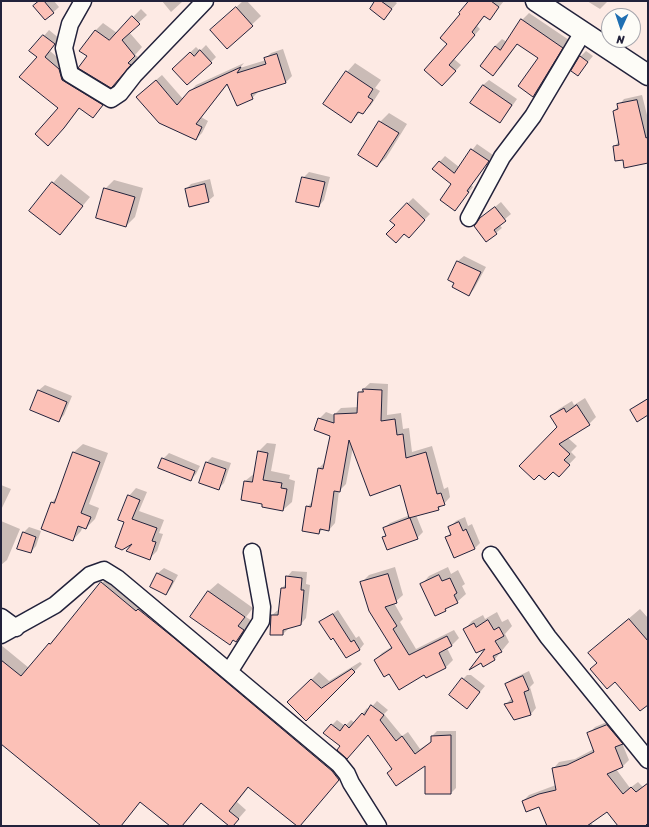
<!DOCTYPE html>
<html>
<head>
<meta charset="utf-8">
<style>
  body { margin:0 }
  #map { position:relative; width:649px; height:827px; overflow:hidden; background:#fdeae4; font-family:Sriracha,sans-serif }
  canvas { display:block }
  .frame { position:absolute; inset:0; border:2px solid #22223b; pointer-events:none }
  .north { position:absolute; left:601px; top:8px; width:40px; height:40px; box-sizing:border-box; background:#fdfcf7; border:1px solid #a5a5ac; border-radius:50%; rotate:183deg; font-size:11px; font-weight:700; line-height:16px; text-align:center; color:#22223b }
  .north::after { content:''; display:block; margin:auto; width:14px; height:18px; background:#1f6fb2; clip-path:polygon(50% 0,100% 100%,50% 72%,0 100%) }
</style>
</head>
<body>
<div id="map">
<canvas width="649" height="827"></canvas>
<div class="frame"></div>
<div class="north">N</div>
</div>
<script>
const ctx = document.querySelector('canvas').getContext('2d');
ctx.lineJoin = 'round';
function fill(path, color) { ctx.fillStyle = color; ctx.fill(path, 'evenodd'); }
function stroke(path, color, width, dash) { ctx.strokeStyle = color; ctx.lineWidth = width; ctx.lineCap = dash ? 'butt' : 'round'; ctx.setLineDash(dash || []); ctx.stroke(path); }
fill(new Path2D(`
  M39 1H54L59 7 46 19Z
  M162 1H183L171 12Z
  M243 1H247L261 16 227 48 220 22Z
  M377 1H394L397 3 384 18Z
  M470 1H504L489 19 485 15 477 26 480 29 454 59 461 65 448 79 449 44Z
  M587 1H608L600 9Z
  M141 9 147 15 129 32 142 47 135 55 138 57 118 79 88 56 95 31 103 23 117 33Z
  M529 13 569 40 540 88 533 96 540 58 518 43 501 67 493 74 495 46 502 39 507 42 522 20Z
  M49 30 60 39 50 51 108 100 93 116 80 107 69 122 54 139 60 108 38 57 31 51Z
  M206 45 216 57 211 62 179 63 196 47 200 51Z
  M283 49 292 76 286 82 258 91V92L252 98 228 84 201 117 208 121 202 133 196 139 143 91 162 75 183 99 196 85 244 63 240 68 266 60 265 59 271 53Z
  M586 51 593 56 578 74 572 70 581 56Z
  M355 63 381 80 375 88 380 91 371 105 363 113 360 112 351 122 347 72Z
  M489 80 517 99 505 116 500 122 472 103 483 85Z
  M642 95 648 119 647 165V163L623 159 614 147 619 141 614 111 624 99Z
  M389 113 407 124 386 158 377 166 359 155 380 122Z
  M477 144 493 155 471 185 473 187 455 210 452 184 433 169 445 156 459 167Z
  M309 172 330 177 324 200 319 206 303 178Z
  M61 174 90 197 60 233 53 183Z
  M210 179 214 196 208 201 186 189 191 184Z
  M114 180 143 188 135 217 126 226 105 189Z
  M413 198 430 214 414 231 405 233 396 225 407 204Z
  M501 202 511 214 499 224 502 228 486 241 480 219Z
  M464 256 486 267 474 289 469 295 455 282 449 279 458 261Z
  M370 383 388 384 387 415 401 413 403 429 409 428 412 452 432 446 444 489 448 487 450 497 444 504 438 509 416 515 423 532 417 538H384L386 535 384 528 390 523 410 515 401 484 353 447 346 484 339 491 335 523 329 530 323 529 319 533 307 507 314 500 319 468 325 462 331 435 319 419 326 412 334 415 341 408 359 407V393Z
  M45 385 72 396 64 415 59 420 31 409 39 390Z
  M585 398 596 417 589 424 568 438 577 446 571 452 576 457 559 475 558 427 551 416 559 409 572 401 574 405Z
  M648 398V414L631 410 637 405Z
  M267 443 276 444 271 471 290 475 289 479 295 481 292 502 283 510 263 503 245 481 255 473 259 451Z
  M83 444 108 453 89 504 99 508 95 519 86 528 83 526 81 531 73 540 52 502 57 497 74 452Z
  M169 453 200 466 196 474 190 480 163 459Z
  M212 457 231 463 224 483 219 488 207 462Z
  M1 485 11 489 1 510Z
  M136 488 147 492 139 511 164 520 159 533 163 534 157 551 149 559 136 541 125 522 129 496Z
  M465 517 468 526 472 524 480 543 475 548 446 537 452 532 451 526 456 521Z
  M1 521 20 529 7 560 1 565Z
  M29 527 41 531 36 546 31 552 23 533Z
  M395 567 403 595 394 603 403 619 400 622 416 649 454 630 459 638 452 645 447 648 453 660 446 667 426 677 424 673H389L375 660 382 653 393 646 362 582 369 575Z
  M448 567 451 574 458 570 465 584 462 586 466 594 457 602 436 615 421 585 429 576Z
  M164 568 178 575 171 588 166 594 151 586 158 573Z
  M292 571 307 572 306 584 310 585 306 618 301 624 289 628 283 634 272 615 278 610H280L282 588 286 584 287 577Z
  M110 574 347 771 307 817 249 787 237 802 246 810 232 826 202 802 182 826H171L141 801 121 826H103L1 743V645L29 668Z
  M218 583 253 608 246 617 252 621 245 633 236 641 191 617 209 591Z
  M640 609 648 618V703L598 663 590 653 600 643Z
  M338 610 356 638 359 636 364 644 360 649 346 657 333 637 320 622Z
  M497 612 502 622 508 619 512 626 505 634 509 642 495 659 484 665 489 646 464 630 472 621 483 615 485 619Z
  M360 662 362 664 306 719 289 702 319 672 329 681Z
  M529 671 534 683 530 687 536 708 531 714 514 719 506 704 512 698 506 684 512 679Z
  M467 675H471L485 686 467 708 461 681Z
  M377 701 388 710 384 714 402 736 408 732 420 749 432 741V736L437 731H456V788L451 793 426 764 393 768 368 734 347 758 332 725 337 720 345 726 351 720 355 723 367 708 369 710Z
  M614 719 628 737 622 743 629 760 622 767 616 769 630 788 638 782 643 787 648 783V822L643 826H619L607 811 591 822 593 826H548L539 805 523 801 529 795 556 785 553 769 559 762 575 759 594 749 588 734 595 727Z`), '#0003');
const building = new Path2D(`
  M39 1H44L54 13 45 20 33 6Z
  M375 1H381L392 9 384 20 370 9Z
  M469 1H491L499 7 490 20 484 16 472 32 475 35 449 65 456 71 442 86 424 70 447 44 440 38 460 14 459 13Z
  M236 7 253 26 227 49 210 30Z
  M132 16 140 24 122 40 135 56 128 63 131 65 113 86 111 88 78 68 87 56 79 51 95 30 109 40Z
  M521 19 563 48 533 97 518 86 538 58 517 44 493 76 480 66 495 46 500 50Z
  M43 35 55 44 45 57 59 69 62 80 103 105 93 118 79 108 64 128 48 146 35 134 58 108 19 77 37 57 29 51Z
  M200 50 212 63 187 85 172 69 190 52 194 56Z
  M277 54 286 83 251 94 253 99 237 106 227 84 196 124 202 127 196 140 159 123 136 97 156 80 177 105 189 91 241 67 237 73 266 64 264 58Z
  M580 56 588 62 578 76 571 71Z
  M346 71 373 89 368 97 373 100 363 114 358 112 351 123 323 104Z
  M483 85 512 105 500 123 470 103Z
  M637 100 646 138 648 137V163L624 168 623 160 615 161 613 146 619 145 613 111 618 109 617 104Z
  M379 121 399 133 377 167 358 155Z
  M471 149 489 161 467 191 469 192 455 211 440 200 451 184 432 169 439 161 454 173Z
  M302 177 325 182 319 207 296 202Z
  M52 182 83 206 60 235 29 211Z
  M205 184 209 202 189 207 185 189Z
  M104 188 135 197 126 227 96 218Z
  M407 203 425 220 409 238 404 234 396 243 386 234 395 225 390 221Z
  M495 207 506 221 494 230 497 234 486 242 474 226 480 218Z
  M457 261 481 272 469 296 452 287 454 283 448 280Z
  M363 389 382 390 381 421 395 419 397 435 403 434 406 458 426 452 437 494 441 493 445 505 438 507 439 510 409 518 400 485 370 496 349 440 340 492 334 491 329 531 320 529 319 534 302 531 306 506 311 507 318 468 323 469 330 436 314 430 318 418 334 423V414L357 413 358 392H363Z
  M38 390 67 402 59 422 30 410Z
  M648 399V415L637 422 630 410Z
  M577 405 590 425 559 444 570 454 564 460 570 465 559 477 553 472 545 480 539 475 534 480 519 466 557 427 550 416 564 408 566 412Z
  M258 451 268 453 263 480 282 483 281 488 287 489 283 511 262 507V504L241 500 244 481 252 482Z
  M73 452 100 462 81 513 91 517 86 529 78 526 73 541 41 529 51 502 54 503Z
  M162 458 195 471 191 481 158 468Z
  M206 462 226 469 219 490 199 483Z
  M128 495 140 500 132 519 157 528 152 541 156 542 150 560 126 551 132 544 122 550 115 547 124 522 118 520Z
  M410 518 418 539 387 550 382 537 386 536 383 528Z
  M459 522 463 531 466 529 475 549 454 558 445 537 451 535 448 527Z
  M23 532 36 537 31 553 17 549Z
  M157 573 173 581 166 595 150 587Z
  M388 574 397 603 385 607 397 626 393 629 409 655 447 636 452 646 439 653 446 668 426 678 424 675 399 690 389 674 384 677 374 660 392 648 369 611 360 582Z
  M439 575 442 581 450 578 457 593 454 595 458 603 445 609 446 611 435 616 420 584Z
  M286 576 302 578 301 590H304L301 625 283 630V635H270L271 615H278L281 588H285Z
  M101 582 136 611 138 609 174 638 332 771 339 780 300 826H297L248 787 229 811 239 819 233 826H229L201 803 182 826H170L140 802 121 826H101L1 744V660L21 676 49 643 50 644Z
  M208 591 245 617 238 626 244 630 236 642 233 640 230 645 190 617Z
  M333 614 351 642 354 640 360 650 346 658 333 638 331 640 319 622Z
  M629 619 648 641V705L640 711 615 682 607 689 590 669 597 663 588 653Z
  M488 620 494 630 499 627 504 636 495 641 502 652 493 656 495 660 483 667 481 663 469 670 485 649 476 653 463 629 474 623 476 627Z
  M352 669 355 672 306 721 287 702 311 679 321 688Z
  M523 676 529 690 524 692 531 715 514 720 504 704 513 702 505 684Z
  M462 678 480 692 467 709 449 695Z
  M371 705 384 715 380 720 396 741 402 736 415 754 431 742V736L451 735V794H425V766L396 786 387 773 392 769 368 735 347 759 337 750 340 746 323 733 331 724 340 731 345 724 349 728 362 713 364 715Z
  M607 725 623 744 615 747 623 767 607 774 623 794 631 787 636 792 648 783V823L645 826H618L607 812 587 826H547L539 807 526 812 522 801 539 794 556 790 552 768 567 765 594 752 587 733Z`);
fill(building, '#fcc1b7');
stroke(building, '#22223b', 1);
const minor = new Path2D(`
  M83 1 70 24 64 48 70 74 111 99 120 93 134 75 205 1
  M469 218 502 157 533 116 583 32
  M491 555 548 637 648 760
  M1 617 16 628
  M1 635 55 605 90 575 104 570 117 578 339 764 347 774 351 783 378 826
  M229 672 261 621 262 607 252 552`);
const major = new Path2D(`
  M536 1 648 75`);
stroke(minor, '#22223b', 19);
stroke(major, '#22223b', 23);
stroke(minor, '#fdfcf7', 16);
stroke(major, '#fdfcf7', 20);
</script>
</body>
</html>
